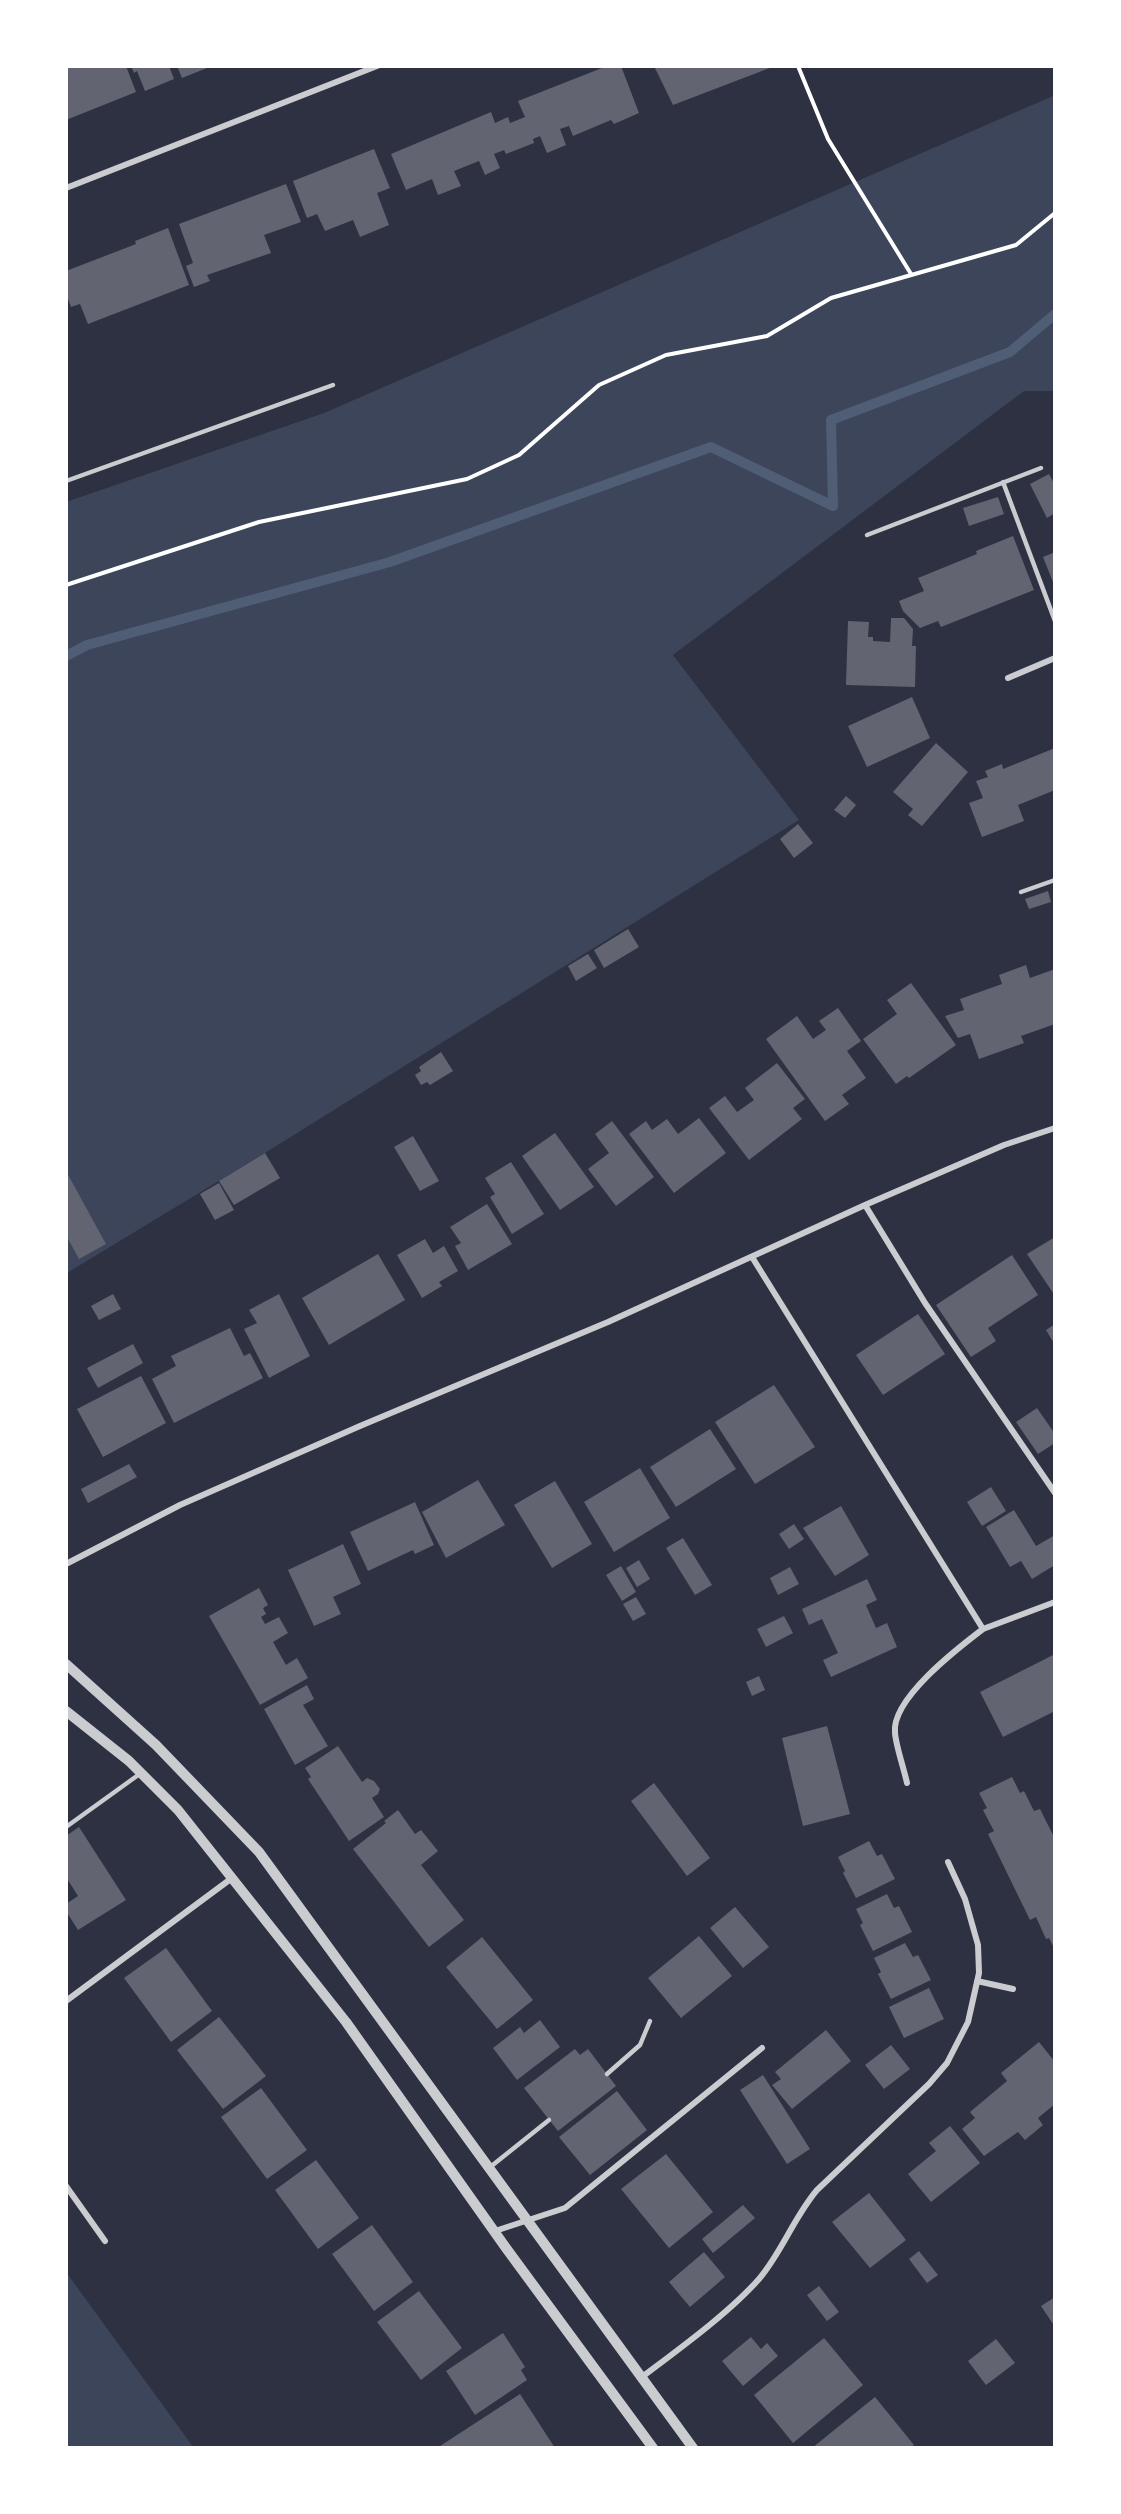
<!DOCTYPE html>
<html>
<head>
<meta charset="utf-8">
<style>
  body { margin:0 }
  #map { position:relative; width:1121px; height:2514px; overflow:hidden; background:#2d3142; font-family:"Archivo Narrow",sans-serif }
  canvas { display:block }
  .frame { position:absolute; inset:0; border:68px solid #fff; pointer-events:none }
</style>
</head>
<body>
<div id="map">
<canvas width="1121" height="2514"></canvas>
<div class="frame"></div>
</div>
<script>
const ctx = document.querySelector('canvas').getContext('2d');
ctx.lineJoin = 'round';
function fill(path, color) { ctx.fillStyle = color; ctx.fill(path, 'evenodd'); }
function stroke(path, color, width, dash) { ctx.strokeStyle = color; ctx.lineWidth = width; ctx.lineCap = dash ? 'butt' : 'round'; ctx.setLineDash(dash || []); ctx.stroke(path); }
fill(new Path2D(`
  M1055 95V391H1024L673 655 799 820 265 1153 67 1273 66 502 324 413Z
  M66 2272 194 2448H66Z`), '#3c4559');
stroke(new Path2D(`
  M66 656 87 645 390 562 711 447 833 506 831 420 1010 352 1055 314`), '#4f5d75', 10);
fill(new Path2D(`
  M72 66H126L136 92 66 120V68Z
  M131 66H169L174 79 145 91 137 71 134 73Z
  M177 66H212L182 78Z
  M607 66H621L639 113 614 124 611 120 573 136 569 126 560 129 566 145 547 153 540 136 533 139 534 143 506 154 504 150 494 154 500 168 485 175 479 161 454 171 461 186 438 195 432 179 406 190 391 154 491 112 495 123 508 117 510 123 525 117 518 101Z
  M654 66H775L673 105Z
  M374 149 390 188 377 193 389 225 360 237 353 220 325 231 317 214 307 218 293 181Z
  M286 184 301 222 264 235 271 253 207 275 210 281 194 287 186 266 193 263 179 224Z
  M168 228 189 285 88 324 80 304 71 307 66 293V271L136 244 135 241Z
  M1049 474 1055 485V513L1047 518 1030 484Z
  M998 497 1004 514 969 526 963 508Z
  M1013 536 1034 590 941 627 938 621 920 628 903 611 899 601 924 591 918 578 977 554 976 551Z
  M1055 552V587L1043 557Z
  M891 618H904L913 629 912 646H916L915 687 846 685 848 621 869 622 868 637H873V641L890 642Z
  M912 697 930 738 867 767 848 726Z
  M936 743 968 772 922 826 908 815 913 809 893 792Z
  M1055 748V790L1018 805 1024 821 982 837 969 803 983 798 976 781 988 777 985 771 1002 764 1003 769Z
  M846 796 856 805 845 818 834 810Z
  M798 824 813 843 794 858 780 839Z
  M1048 891 1051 902 1029 909 1025 899Z
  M628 929 639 947 604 968 594 950Z
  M588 954 597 968 576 981 568 966Z
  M1026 965 1030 978 1055 969V1024L1021 1036 1024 1043 979 1059 970 1034 958 1038 945 1016 964 1010 960 999 1002 984 999 975Z
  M911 983 956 1045 909 1078 907 1076 896 1084 863 1039 897 1014 887 1000Z
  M838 1008 861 1041 847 1051 866 1078 842 1095 849 1104 825 1121 766 1039 797 1016 813 1039 826 1030 819 1021Z
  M441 1052 453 1071 430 1085 427 1082 421 1085 415 1075 421 1071 419 1067Z
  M777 1063 805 1099 793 1108 802 1119 749 1160 709 1108 725 1096 737 1112 754 1100 745 1088Z
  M699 1118 726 1153 674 1193 629 1134 646 1121 652 1130 667 1119 678 1134Z
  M612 1121 654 1177 616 1206 588 1169 609 1153 595 1134Z
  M555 1133 594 1187 560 1210 522 1156Z
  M413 1136 439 1181 420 1191 394 1147Z
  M265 1153 280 1178 234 1205 219 1181Z
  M511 1162 544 1214 512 1234 490 1197 495 1194 485 1178Z
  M66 1171 106 1244 79 1259 66 1235Z
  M219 1183 234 1210 215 1220 200 1194Z
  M487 1204 512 1244 468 1270 455 1246 461 1243 450 1227Z
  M1055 1237V1296L1027 1254Z
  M425 1239 433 1253 444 1246 458 1271 439 1282 442 1286 422 1298 397 1255Z
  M378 1254 405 1300 329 1345 302 1298Z
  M1012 1255 1038 1295 988 1328 996 1341 971 1357 936 1305Z
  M113 1294 121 1309 99 1320 91 1306Z
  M279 1294 310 1356 269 1378 244 1329 257 1323 249 1310Z
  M918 1314 945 1354 883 1395 856 1355Z
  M1055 1324V1345L1046 1330Z
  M230 1328 244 1356 250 1353 263 1378 174 1423 152 1379 176 1366 171 1356Z
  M133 1344 143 1363 98 1388 87 1368Z
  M141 1376 166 1423 103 1457 77 1409Z
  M774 1385 815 1447 755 1484 715 1422Z
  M1037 1408 1055 1434V1443L1038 1454 1016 1422Z
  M710 1429 736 1469 676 1507 650 1467Z
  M129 1464 137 1477 88 1503 81 1489Z
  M640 1468 670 1518 614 1552 584 1502Z
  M478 1480 505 1525 446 1558 422 1512Z
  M555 1481 592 1544 552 1568 514 1505Z
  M991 1487 1006 1511 982 1526 967 1502Z
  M415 1502 434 1545 415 1554 413 1550 368 1571 350 1532Z
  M841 1506 869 1555 835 1576 803 1528Z
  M1014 1510 1036 1546 1055 1535V1565L1032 1579 1021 1561 1010 1567 986 1527Z
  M794 1524 804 1539 789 1549 779 1534Z
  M683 1538 712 1585 695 1595 666 1548Z
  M343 1544 361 1584 333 1597 341 1614 314 1626 288 1570Z
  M639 1560 650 1579 637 1587 626 1568Z
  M621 1566 636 1592 622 1601 606 1575Z
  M790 1567 799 1584 778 1595 770 1578Z
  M867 1579 877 1600 866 1605 876 1628 887 1623 897 1647 831 1677 823 1660 838 1653 822 1619 809 1625 802 1609Z
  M259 1588 268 1605 263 1608 266 1614 261 1617 265 1624 279 1617 288 1633 273 1642 286 1665 297 1658 308 1678 260 1705 209 1616Z
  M636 1597 646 1614 633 1621 623 1604Z
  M784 1616 793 1633 766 1647 757 1629Z
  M1055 1654V1711L1003 1737 980 1692Z
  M759 1676 765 1690 752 1696 746 1682Z
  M307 1685 314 1699 303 1705 328 1746 295 1765 264 1709Z
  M827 1726 850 1814 803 1826 782 1738Z
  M338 1746 362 1782 367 1778 374 1781 380 1789 378 1794 372 1798 384 1817 349 1841 308 1779 311 1777 305 1768Z
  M1012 1777 1020 1793 1024 1791 1034 1811 1040 1809 1055 1839V1950L1049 1938 1046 1939 1036 1917 1030 1920 988 1834 994 1831 983 1810 987 1808 979 1793Z
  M654 1783 710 1858 687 1876 631 1801Z
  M398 1810 415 1834 421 1830 438 1851 421 1865 464 1920 429 1947 353 1849 386 1823 384 1821Z
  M79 1827 126 1900 78 1930 66 1911V1904L78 1896 66 1877V1836Z
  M869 1841 877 1856 882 1854 895 1879 856 1898 843 1873 845 1871 838 1857Z
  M887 1894 894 1908 899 1906 912 1932 873 1951 860 1925 863 1923 856 1909Z
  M735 1907 769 1947 743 1968 710 1928Z
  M699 1936 732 1976 681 2018 648 1978Z
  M482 1937 533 2000 497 2029 446 1967Z
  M905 1943 913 1957 918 1955 931 1980 891 1999 878 1974 881 1972 874 1958Z
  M166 1948 212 2011 171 2042 124 1978Z
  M929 1988 944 2019 904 2038 889 2007Z
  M219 2017 266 2076 223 2109 177 2050Z
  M540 2020 560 2047 517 2080 493 2048 520 2027 524 2033Z
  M826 2030 851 2061 792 2109 772 2085 781 2079 775 2072Z
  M1039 2042 1055 2062V2104L1038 2118 1043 2125 1025 2140 1018 2132 984 2156 962 2129 975 2118 970 2112 1007 2081 1001 2073Z
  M891 2045 910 2069 884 2089 865 2065Z
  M575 2049 580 2055 588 2049 616 2086 558 2131 524 2088Z
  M763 2075 810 2149 787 2164 740 2090Z
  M261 2088 307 2150 267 2179 221 2117Z
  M617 2091 647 2130 590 2175 559 2137Z
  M950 2126 980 2163 931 2202 908 2174 936 2151 929 2143Z
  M666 2154 713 2212 669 2248 621 2189Z
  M316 2160 359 2218 318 2249 275 2190Z
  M869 2193 906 2240 870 2268 832 2222Z
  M743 2205 755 2218 713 2253 702 2239Z
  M372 2225 413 2282 374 2311 332 2254Z
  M919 2251 938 2275 927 2283 909 2259Z
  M704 2252 725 2277 690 2307 669 2282Z
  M819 2286 839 2312 827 2321 807 2295Z
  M419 2291 462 2348 421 2380 377 2322Z
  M1055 2297V2327L1041 2306Z
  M503 2333 525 2367 521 2370 527 2380 475 2415 446 2371Z
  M751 2337 761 2349 767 2343 778 2356 743 2386 722 2361Z
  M824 2338 863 2385 793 2443 754 2395Z
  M996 2339 1015 2363 986 2385 968 2361Z
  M520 2394 555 2448H437Z
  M875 2397 914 2445 910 2448H812Z`), '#626471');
stroke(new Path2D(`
  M798 66 828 139 911 274
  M66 585 259 522 467 479 519 455 599 385 666 355 767 336 831 298 1016 245 1055 213`), '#fff', 4);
stroke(new Path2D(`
  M66 481 333 385
  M1003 482 1055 621
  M867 535 1041 468
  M1021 892 1055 880
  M66 1827 141 1773
  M607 2074 640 2045 650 2021
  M489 2168 549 2120`), '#caccd0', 4.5);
stroke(new Path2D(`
  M66 188 377 66
  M1008 678 1055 658
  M865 1205 925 1303 1055 1493
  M752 1257 983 1629 1055 1602
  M66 1564 180 1505 360 1426 608 1322 865 1205 1004 1145 1055 1128
  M907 1783C904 1769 896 1746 895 1733 891 1699 958 1648 983 1629
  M977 1981 1013 1989
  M66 2001 232 1878
  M66 2186 105 2241
  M495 2231 565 2208 762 2048
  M642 2377C679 2349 729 2313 759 2279 782 2252 794 2217 817 2190L929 2084 947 2063 968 2022 979 1973 978 1945 965 1899 948 1862`), '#caccd0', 6);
stroke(new Path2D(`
  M66 1664 156 1745 259 1852 693 2448
  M66 1711 129 1761 178 1810 346 2022 506 2248 653 2448`), '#caccd0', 10);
</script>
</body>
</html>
